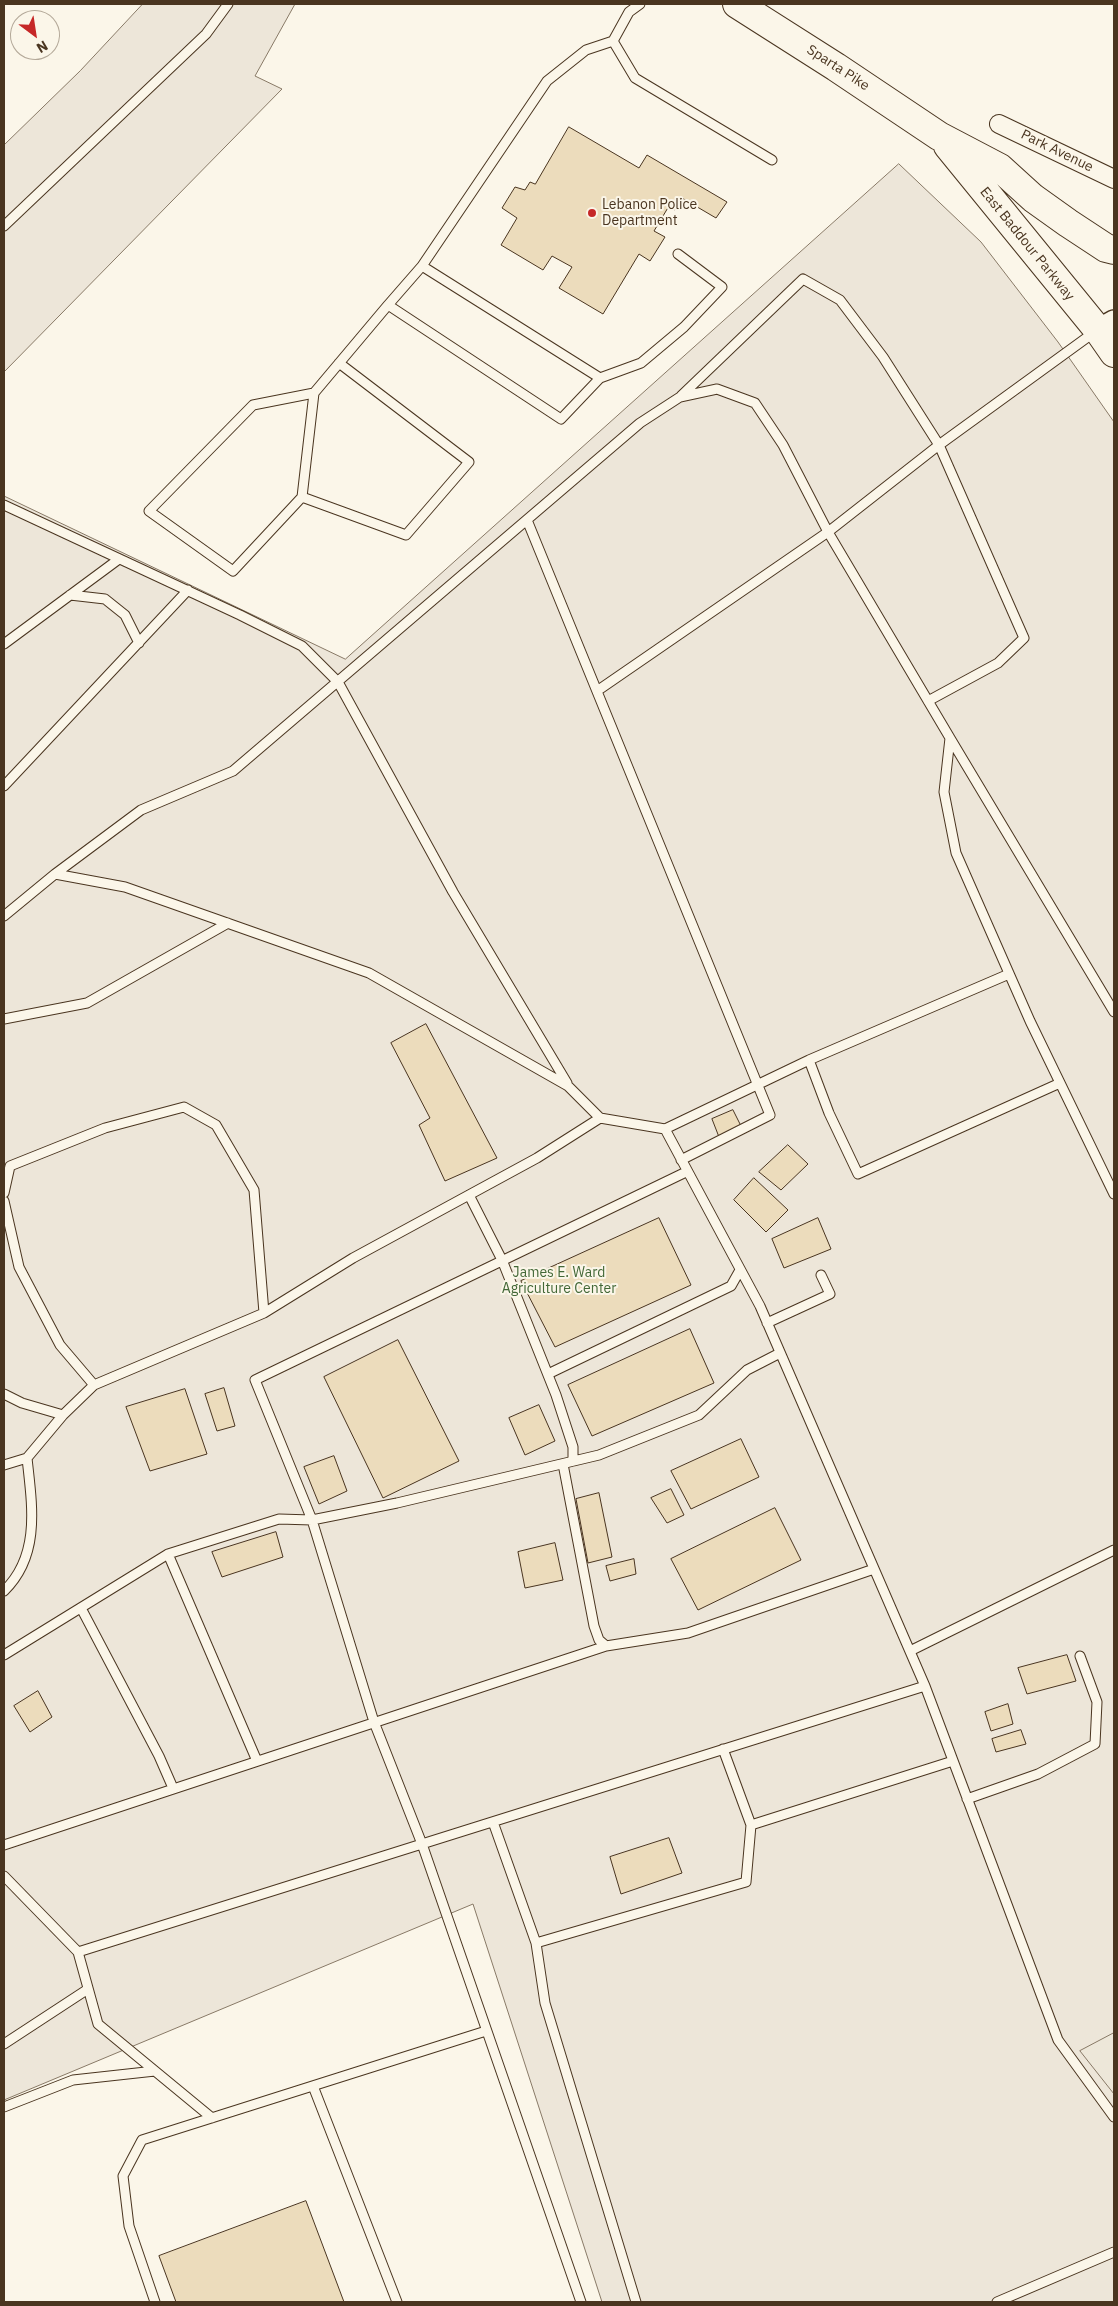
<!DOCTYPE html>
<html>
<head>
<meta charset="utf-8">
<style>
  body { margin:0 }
  #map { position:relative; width:1118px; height:2306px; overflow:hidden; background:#fbf6e9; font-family:"IBM Plex Sans",sans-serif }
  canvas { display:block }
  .frame { position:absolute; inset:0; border:5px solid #4a3520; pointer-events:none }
  .north { position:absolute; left:10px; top:10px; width:50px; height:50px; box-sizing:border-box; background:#fbf6e9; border:1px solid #b4a999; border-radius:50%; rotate:149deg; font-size:14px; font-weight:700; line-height:20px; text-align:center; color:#4a3520 }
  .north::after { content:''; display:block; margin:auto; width:18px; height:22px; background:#c62828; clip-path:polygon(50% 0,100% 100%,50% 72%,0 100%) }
</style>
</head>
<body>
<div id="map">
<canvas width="1118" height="2306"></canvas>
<div class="frame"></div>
<div class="north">N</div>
</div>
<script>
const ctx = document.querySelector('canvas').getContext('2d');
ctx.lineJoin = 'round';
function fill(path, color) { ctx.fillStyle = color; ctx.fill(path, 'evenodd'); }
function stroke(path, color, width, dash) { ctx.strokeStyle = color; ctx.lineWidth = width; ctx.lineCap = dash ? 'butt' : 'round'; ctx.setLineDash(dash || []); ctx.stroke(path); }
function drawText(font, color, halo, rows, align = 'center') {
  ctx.font = font + ' "IBM Plex Sans",sans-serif'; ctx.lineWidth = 4; ctx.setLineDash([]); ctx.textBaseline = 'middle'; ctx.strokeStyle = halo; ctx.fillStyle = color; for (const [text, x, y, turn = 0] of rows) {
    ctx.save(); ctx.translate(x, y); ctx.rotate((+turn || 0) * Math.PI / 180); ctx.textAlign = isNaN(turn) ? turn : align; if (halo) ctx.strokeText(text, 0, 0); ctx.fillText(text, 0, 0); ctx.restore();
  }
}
const green = new Path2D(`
  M143 4H295L255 76 282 89 4 372V145L80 71Z
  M899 164 981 242 1058 342 1114 422V2302H602L473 1904 4 2100V496L345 659Z`);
fill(green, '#ede6d9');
stroke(green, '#887966', 1);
const parking = new Path2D(`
  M1114 2033V2094L1080 2051Z`);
fill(parking, '#ede7d9');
stroke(parking, '#887966', 1);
const building = new Path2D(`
  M569 127 639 168 647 155 727 202 716 218 682 198 675 210 669 206 654 231 665 237 650 261 639 254 603 314 559 288 572 267 552 256 543 270 501 245 517 218 502 208 515 187 525 190 530 182 535 184Z
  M426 1024 497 1158 445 1181 419 1125 430 1118 391 1043Z
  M733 1110 741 1126 719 1137 712 1119Z
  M788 1145 808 1164 781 1190 759 1172Z
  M754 1178 788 1210 766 1232 734 1200Z
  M659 1218 691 1285 555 1347 521 1281Z
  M818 1218 831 1249 784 1268 772 1239Z
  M690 1329 714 1383 592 1436 568 1385Z
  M398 1340 459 1461 383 1498 324 1377Z
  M224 1388 235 1426 217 1431 205 1394Z
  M185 1389 207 1454 150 1471 126 1407Z
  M539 1405 555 1441 525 1455 509 1418Z
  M741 1439 759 1477 691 1509 671 1471Z
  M334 1456 347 1491 319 1504 304 1467Z
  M671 1489 684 1515 667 1523 651 1498Z
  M599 1493 612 1557 588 1563 576 1499Z
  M775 1508 801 1560 698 1610 671 1559Z
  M276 1532 283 1557 222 1577 212 1552Z
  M555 1543 563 1580 525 1588 518 1552Z
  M634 1559 636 1574 610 1581 606 1566Z
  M1067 1655 1076 1681 1027 1694 1018 1668Z
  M38 1691 52 1717 30 1732 14 1706Z
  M1008 1704 1013 1724 991 1731 985 1712Z
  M1021 1730 1026 1744 996 1752 992 1739Z
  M669 1838 682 1873 621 1894 610 1857Z
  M306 2201 344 2302H176L159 2256Z`);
fill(building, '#ecdcbc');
stroke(building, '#4a3520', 1);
const service = new Path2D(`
  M640 4 629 12 613 41 635 78 772 160
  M4 226 206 34 228 4
  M422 266 547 81 586 50 613 41
  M388 305 422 266 600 378
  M339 363 469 462 406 535 302 497 233 571 149 511 253 405 314 393 388 305 561 419 600 378 641 363 684 327 722 287 678 254
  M681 396 803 279 840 300 883 357 939 445 1024 638 998 663 928 701
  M302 497 314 393
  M4 505 240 615 302 646 338 682 453 892 567 1083
  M527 520 770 1115 681 1160
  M70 595 105 599 125 615 139 643
  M4 644 119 559
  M597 691 828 532 939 445 1096 331
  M950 738 1114 1012
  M4 786 188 590
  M55 874 141 810 233 771 640 423 680 397 717 389 755 403 783 445 828 532 950 738 944 792 956 853 1030 1021 1114 1194
  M4 916 55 874 125 887 369 973 568 1086 600 1118 665 1129 760 1306 925 1686 1058 2040 1114 2117
  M4 1019 87 1003 228 923
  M809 1060 1009 974
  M665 1129 809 1060 829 1113 858 1174 1060 1083
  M4 1193 10 1166 105 1128 184 1107 216 1125 254 1190 264 1313
  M469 1195 502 1260 556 1395 573 1447V1461
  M4 1201 19 1267 60 1345 94 1385
  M767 1323 830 1294 821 1275
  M548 1374 731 1286 740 1270
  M4 1394 22 1403 63 1415
  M563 1464 594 1626 599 1640 606 1646
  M4 1465 27 1458 63 1415 94 1385 264 1313 353 1258 537 1158 600 1118
  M168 1554 257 1761
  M4 1591C41 1555 32 1505 27 1458
  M81 1608 159 1756 173 1788
  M910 1651 1114 1550
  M4 1655 168 1554 279 1519 312 1520 397 1503 599 1455 699 1415 747 1370 780 1353
  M723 1749 751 1825
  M967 1799 1038 1774 1095 1744 1097 1702 1080 1656
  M493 1822 536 1943
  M4 1845 606 1646 688 1633 874 1569
  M4 1876 78 1952 98 2024 212 2118
  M78 1952 925 1686
  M4 2044 88 1989
  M313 2086 397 2302
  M4 2107 73 2080 155 2071
  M155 2302 129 2226 123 2176 142 2140 486 2031
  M581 2302 422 1844 374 1722 312 1520 255 1380 686 1172
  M636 2302 545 2003 536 1943 746 1882 751 1825 953 1761
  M997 2302 1114 2252`);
const minor = new Path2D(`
  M999 124 1114 179`);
const tertiary = new Path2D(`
  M1098 330 1114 321`);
const primary = new Path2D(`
  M737 4 836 67 939 136 1000 168 1033 198 1068 223 1106 248 1114 250
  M948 146 1098 330 1114 353`);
stroke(service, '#4a3520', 11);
stroke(minor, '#4a3520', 20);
stroke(tertiary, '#4a3520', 24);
stroke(primary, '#4a3520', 30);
stroke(service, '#fbf6e9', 9);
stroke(minor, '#fbf6e9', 18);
stroke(tertiary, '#fbf6e9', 21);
stroke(primary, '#fbf6e9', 28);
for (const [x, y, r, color] of [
  [592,213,5,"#c62828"]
]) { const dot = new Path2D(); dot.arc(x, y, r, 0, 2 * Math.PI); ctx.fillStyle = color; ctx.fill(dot); stroke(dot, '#fbf6e9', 2); }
drawText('14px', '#4a3520', '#fbf6e9', [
  ["Sparta Pike",838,68,33],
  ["Park Avenue",1057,151,26],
  ["East Baddour Parkway",1027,244,51]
]);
drawText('14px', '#4a3520', '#fbf6e9', [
  ["Lebanon Police",602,205],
  ["Department",602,221]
], 'left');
drawText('14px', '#436837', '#fbf6e9', [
  ["James E. Ward",559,1273],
  ["Agriculture Center",559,1289]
]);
</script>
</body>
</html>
